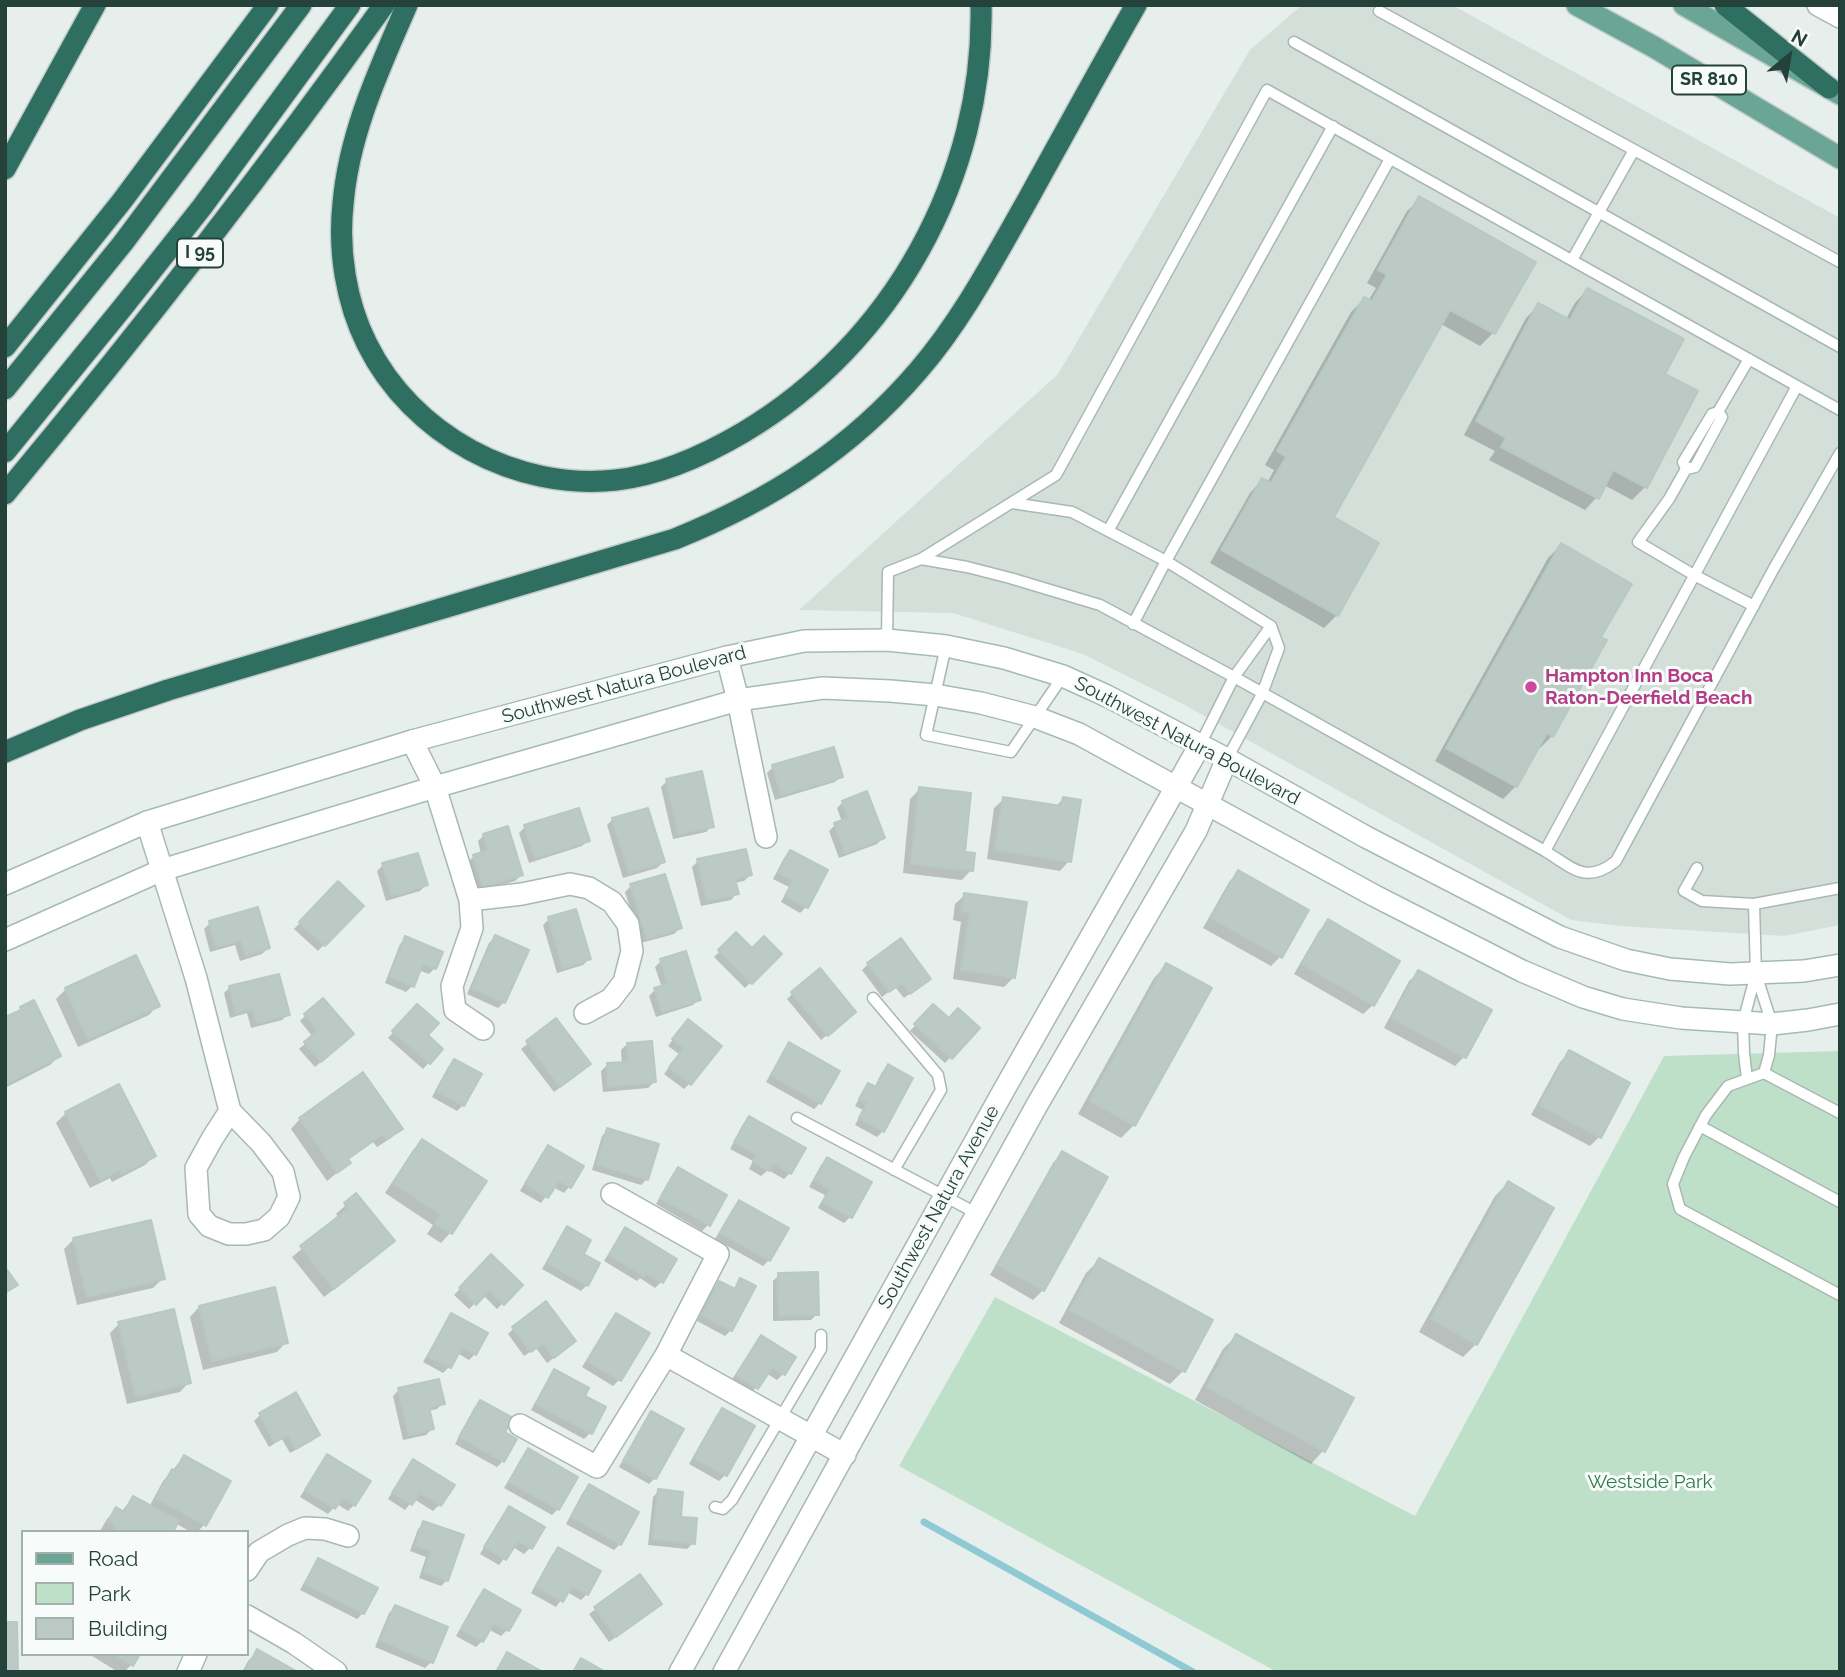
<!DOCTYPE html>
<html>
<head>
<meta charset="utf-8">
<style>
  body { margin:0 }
  #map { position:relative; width:1845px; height:1677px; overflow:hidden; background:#e6efeb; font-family:Raleway,sans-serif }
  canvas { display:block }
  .frame { position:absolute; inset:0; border:7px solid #24423a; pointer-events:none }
  .legend { position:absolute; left:21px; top:1530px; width:228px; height:126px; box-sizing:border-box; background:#f7fbf9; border:2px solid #a3b1ad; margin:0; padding:9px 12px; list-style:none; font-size:21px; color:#24423a }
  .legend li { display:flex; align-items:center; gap:14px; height:35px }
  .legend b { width:35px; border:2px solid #a3b1ad }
  .north { position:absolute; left:1754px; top:21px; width:70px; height:70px; -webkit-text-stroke:5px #f7fbf9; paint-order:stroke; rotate:30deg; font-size:19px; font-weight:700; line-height:28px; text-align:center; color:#24423a }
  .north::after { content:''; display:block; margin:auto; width:24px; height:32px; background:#24423a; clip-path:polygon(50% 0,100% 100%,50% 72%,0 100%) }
</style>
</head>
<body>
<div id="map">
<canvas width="1845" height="1677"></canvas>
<div class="frame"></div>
<ul class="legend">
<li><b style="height:9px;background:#6aa596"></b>Road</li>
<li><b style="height:19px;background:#bfe0c8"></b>Park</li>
<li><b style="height:19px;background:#bbcac4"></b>Building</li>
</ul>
<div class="north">N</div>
</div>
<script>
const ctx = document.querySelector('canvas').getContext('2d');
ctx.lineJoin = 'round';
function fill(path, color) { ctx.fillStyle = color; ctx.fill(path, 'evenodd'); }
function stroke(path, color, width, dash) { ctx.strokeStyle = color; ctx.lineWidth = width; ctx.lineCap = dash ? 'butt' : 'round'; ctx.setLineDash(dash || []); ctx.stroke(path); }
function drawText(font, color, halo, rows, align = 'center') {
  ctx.font = font + ' Raleway,sans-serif'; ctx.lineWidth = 6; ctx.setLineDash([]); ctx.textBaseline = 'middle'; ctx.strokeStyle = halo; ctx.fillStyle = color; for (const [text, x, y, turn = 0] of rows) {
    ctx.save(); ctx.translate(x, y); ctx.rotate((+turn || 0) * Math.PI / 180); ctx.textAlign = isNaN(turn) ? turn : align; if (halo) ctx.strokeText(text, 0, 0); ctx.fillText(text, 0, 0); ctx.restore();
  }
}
fill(new Path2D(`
  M1302 5H1452L1840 218V925L1784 936 1620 926 1571 920 1183 704 1083 654 953 613 799 610 1058 374 1250 50Z`), '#d4dfda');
fill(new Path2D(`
  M1840 1051V1672H1277L899 1466 995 1297 1415 1516 1664 1056Z`), '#bfe0c8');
fill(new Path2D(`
  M1420 199 1534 263 1493 333 1480 346 1441 324 1331 518 1337 615 1324 628 1210 563 1250 493 1262 480 1267 483 1274 470 1265 465 1351 312 1364 299 1368 301 1376 288 1367 283 1407 211Z
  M1587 290 1663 375 1645 487 1632 500 1604 485 1597 497 1585 510 1489 460 1495 451 1464 435 1526 318 1539 305 1566 319 1575 303Z
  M1561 545 1598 637 1552 736 1539 749 1537 747 1516 786 1503 799 1435 761 1548 558Z
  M773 767 841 776 835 782 775 800 767 773Z
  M667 781 712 826 706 832 673 839 661 787Z
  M920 789 963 854 971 870 962 880 903 873 910 799Z
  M1004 799 1055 807 1063 799 1069 861 1060 871 987 859 994 808Z
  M843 802 883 838 877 844 839 858 829 831 835 825 842 822 837 808Z
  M613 819 663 862 657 868 623 878 607 825Z
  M525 827 588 840 582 846 529 863 519 833Z
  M484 835 521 875 515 881 477 892 468 862 474 856 481 854 478 841Z
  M790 852 806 907 800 913 781 902 789 887 773 879 784 858Z
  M698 861 750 875 744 881 734 883 737 893 731 900 701 906 692 867Z
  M383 865 426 885 420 891 386 901 377 871Z
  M1238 872 1281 956 1271 966 1203 928 1229 882Z
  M338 883 361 906 318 951 294 929Z
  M631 886 680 928 674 934 641 943 625 892Z
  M965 895 1014 977 1004 987 953 979 961 922 953 920 955 904Z
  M257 910 268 948 262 954 240 961 235 945 210 952 204 929 210 923Z
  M549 919 589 959 583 965 557 973 543 925Z
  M1329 921 1373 1005 1363 1014 1294 974 1319 931Z
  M736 935 752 950 779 954 745 988 714 957Z
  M495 937 504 1002 498 1008 467 994 489 943Z
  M406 939 435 968 429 974 418 970 412 986 406 992 385 983 400 944Z
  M661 961 699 999 693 1005 656 1017 649 996 655 990 662 988 655 967Z
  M868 964 923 984 904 998 895 987 882 997 862 970Z
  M1166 965 1134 1125 1121 1138 1078 1114 1154 978Z
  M1419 972 1464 1057 1455 1066 1384 1028 1409 981Z
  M230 987 288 1014 282 1020 251 1028 247 1013 230 1018 224 993Z
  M66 989 158 1005 149 1015 78 1047 56 999Z
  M792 994 848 1018 821 1040 787 999Z
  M417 1006 425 1036 441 1049 423 1069 388 1038Z
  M933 1006 949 1020 978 1028 945 1063 910 1031Z
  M21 1008 59 1056 50 1065 5 1088V1019L15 1015Z
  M306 1015 346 1040 315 1067 299 1049 313 1037 300 1021Z
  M556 1021 583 1070 554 1092 521 1049Z
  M682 1027 690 1083 684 1089 664 1074 679 1054 668 1046Z
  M627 1044 654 1082 648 1088 603 1092 601 1071 607 1065 622 1064 621 1050Z
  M789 1045 820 1103 814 1109 766 1082 784 1051Z
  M1570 1052 1599 1137 1590 1146 1531 1115 1560 1062Z
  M454 1061 463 1105 457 1111 432 1097 448 1067Z
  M888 1067 883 1131 877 1137 855 1125 863 1110 855 1106 863 1091 868 1085 874 1088 882 1072Z
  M363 1074 401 1129 391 1138 377 1147 373 1142 347 1160 349 1163 327 1181 291 1129 300 1119Z
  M66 1113 154 1156 145 1165 112 1182 110 1178 90 1188 56 1123Z
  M749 1118 790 1173 784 1179 768 1170 761 1176 749 1169 753 1161 730 1149 743 1124Z
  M608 1130 647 1179 641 1185 592 1170 602 1136Z
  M422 1141 484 1181 450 1233 441 1243 427 1234 433 1225 385 1193 413 1150Z
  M548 1147 569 1187 564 1193 553 1187 541 1203 520 1191 542 1153Z
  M1062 1153 1043 1290 1033 1300 990 1275 1053 1163Z
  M827 1159 850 1217 844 1223 818 1208 825 1195 809 1187 821 1165Z
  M678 1169 708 1225 702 1231 656 1204 672 1175Z
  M1508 1183 1476 1344 1463 1357 1419 1332 1495 1196Z
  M356 1196 392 1241 383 1251 324 1297 292 1257 339 1218 336 1214Z
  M739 1202 787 1229 769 1260 763 1266 715 1239 733 1208Z
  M567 1229 581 1255 587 1285 581 1291 542 1269 561 1235Z
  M626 1229 661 1282 655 1288 640 1278 637 1281 604 1261 620 1235Z
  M74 1239 163 1278 153 1288 77 1305 64 1249Z
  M491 1257 521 1285 497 1309 483 1295 469 1309 454 1295Z
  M1099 1260 1211 1321 1183 1371 1170 1384 1059 1323 1086 1273Z
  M779 1275 817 1314 811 1320 773 1321V1281Z
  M741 1280 731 1330 725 1336 697 1321 713 1289 719 1283 733 1290Z
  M199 1307 286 1342 277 1352 203 1370 190 1317Z
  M452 1315 475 1354 469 1360 457 1353 449 1367 443 1373 423 1362 446 1321Z
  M616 1315 619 1380 613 1386 582 1367 610 1321Z
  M119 1324 189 1382 180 1392 127 1404 110 1333Z
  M514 1328 568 1347 547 1363 536 1348 524 1356 508 1334Z
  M1236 1336 1323 1451 1311 1464 1195 1400 1223 1349Z
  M762 1337 794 1357 783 1374 777 1380 766 1373 751 1394 731 1381 756 1343Z
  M555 1371 583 1397 604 1408 590 1433 584 1439 531 1410 549 1377Z
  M399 1390 443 1403 437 1409 428 1411 432 1429 426 1435 403 1440 393 1396Z
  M480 1402 503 1433V1461L497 1467 455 1444 474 1408Z
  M722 1410 725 1475 719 1481 689 1464 716 1416Z
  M652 1413 655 1478 649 1484 619 1467 646 1419Z
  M260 1415 318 1435 312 1441 290 1453 282 1439 269 1447 254 1421Z
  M528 1451 558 1509 552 1515 504 1488 522 1457Z
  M328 1456 354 1505 348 1511 337 1504 328 1514 300 1497 322 1462Z
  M184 1457 204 1525 197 1532H191L175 1523 171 1532 100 1531 107 1519 116 1509 121 1512 133 1498 149 1507 163 1481Z
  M414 1461 452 1485 439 1505 433 1511 414 1499 405 1510 388 1499 408 1467Z
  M589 1486 620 1544 614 1550 566 1524 583 1492Z
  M659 1491 679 1518 693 1543 687 1549 648 1545 653 1497Z
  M510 1508 530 1548 524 1554 513 1547 499 1565 480 1554 504 1514Z
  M424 1523 447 1580 441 1586 419 1578 426 1557 410 1551 418 1529Z
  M558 1549 599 1572 587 1594 581 1600 567 1592 556 1607 531 1593 552 1555Z
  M319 1560 363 1613 357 1619 300 1590 313 1566Z
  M640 1576 654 1610 609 1642 589 1614Z
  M484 1591 507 1630 501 1636 488 1629 482 1641 476 1647 456 1636 478 1597Z
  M395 1607 431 1662 425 1668 375 1647 389 1613Z
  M257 1652 294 1672H242L248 1661Z
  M89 1654H138L131 1665 124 1672H118Z`), '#0003');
stroke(new Path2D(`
  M924 1522 1193 1672`), '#8ec9d4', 7);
const building = new Path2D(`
  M1419 196 1536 262 1495 334 1450 310 1334 517 1379 543 1338 616 1221 550 1262 478 1271 483 1286 457 1277 451 1364 297 1372 301 1387 275 1378 270Z
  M1587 288 1684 339 1665 374 1698 391 1647 488 1613 470 1599 499 1501 447 1506 438 1476 421 1538 303 1570 320Z
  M1561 543 1632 584 1601 637 1607 640 1553 737 1547 733 1517 787 1446 748Z
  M834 747 843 777 781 795 772 765Z
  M702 771 714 827 678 834 666 779Z
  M919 787 971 793 965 852 975 853 973 871 911 864Z
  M867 791 885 838 845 853 834 823 848 818 842 801Z
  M1003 797 1061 806 1063 797 1081 800 1071 862 995 850Z
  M579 808 590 841 535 858 524 825Z
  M648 808 665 862 629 873 612 818Z
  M508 826 523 875 483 887 473 855 488 850 483 834Z
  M746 849 752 875 735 879 739 894 707 901 697 859Z
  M790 850 828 870 808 908 785 896 793 881 778 872Z
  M418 853 428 885 392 896 382 863Z
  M1238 870 1309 910 1282 958 1211 918Z
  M665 874 682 928 647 939 630 884Z
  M338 881 364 906 325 946 299 922Z
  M964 893 1027 902 1015 978 961 970 970 913 962 911Z
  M258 907 270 948 246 956 241 940 216 947 209 921Z
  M576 909 591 959 563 968 548 917Z
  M1328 919 1400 961 1374 1006 1302 964Z
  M736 932 752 948 764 936 782 954 752 984 718 950Z
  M495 935 529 950 505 1003 472 988Z
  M405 936 443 952 436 969 423 964 414 987 390 977Z
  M901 938 931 979 910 994 902 983 889 992 867 963Z
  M686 951 701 1000 662 1012 654 988 668 984 660 959Z
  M136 955 160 1006 88 1039 65 988Z
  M1166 963 1212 988 1135 1126 1090 1101Z
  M820 968 856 1012 828 1036 791 992Z
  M1418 970 1492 1010 1466 1058 1392 1018Z
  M279 974 290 1015 257 1023 253 1009 236 1013 229 986Z
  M323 998 354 1034 321 1062 304 1042 318 1030 304 1014Z
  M34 1000 61 1056 5 1084V1017L21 1010 20 1007Z
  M417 1004 439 1023 428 1035 443 1049 430 1064 392 1031Z
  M933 1004 949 1018 958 1008 980 1028 952 1059 914 1024Z
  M556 1018 591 1064 560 1087 526 1041Z
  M688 1019 722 1046 691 1085 669 1067 684 1048 672 1039Z
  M652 1041 656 1082 608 1087 607 1063 628 1062 627 1043Z
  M789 1042 840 1071 821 1104 771 1075Z
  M1569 1050 1630 1083 1601 1138 1540 1105Z
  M454 1059 482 1074 464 1106 436 1091Z
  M888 1064 913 1078 884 1132 859 1118 867 1103 859 1099 868 1083 876 1087Z
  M363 1072 403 1129 387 1139 383 1134 348 1159 351 1163 337 1173 299 1118Z
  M119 1084 156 1156 122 1174 120 1170 100 1180 65 1112Z
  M749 1116 806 1148 791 1174 773 1163 769 1171 753 1162 757 1155 734 1142Z
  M607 1128 659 1144 648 1180 597 1164Z
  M422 1139 487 1181 452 1234 435 1224 441 1215 393 1183Z
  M548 1145 584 1166 571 1188 559 1181 548 1198 525 1184Z
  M1062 1151 1108 1177 1044 1291 998 1265Z
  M827 1157 872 1182 852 1218 823 1202 830 1189 814 1180Z
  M678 1167 727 1195 710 1226 660 1198Z
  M1508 1181 1554 1208 1477 1345 1431 1319Z
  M356 1193 395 1241 334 1289 300 1246 348 1209 344 1203Z
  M739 1200 789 1228 770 1261 720 1233Z
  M151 1220 165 1279 87 1297 73 1238Z
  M567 1226 591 1240 584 1254 600 1263 588 1286 547 1263Z
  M625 1227 677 1259 663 1283 646 1273 644 1276 609 1255Z
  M491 1254 523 1285 504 1305 490 1290 476 1305 459 1288Z
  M1099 1258 1213 1320 1185 1372 1070 1310Z
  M5 1267 18 1285 5 1293Z
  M818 1272 819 1315 779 1316 778 1273Z
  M740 1278 756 1286 732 1331 702 1315 719 1281 735 1289Z
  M275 1287 288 1343 212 1361 199 1306Z
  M546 1301 576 1341 554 1358 543 1343 531 1352 512 1327Z
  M174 1309 191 1383 136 1396 118 1322Z
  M451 1313 488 1333 476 1355 462 1347 451 1368 428 1356Z
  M616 1313 650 1333 621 1381 587 1361Z
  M1236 1334 1354 1398 1325 1452 1207 1387Z
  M761 1335 796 1357 785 1375 772 1368 758 1389 736 1375Z
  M554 1369 589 1388 585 1396 606 1407 592 1434 536 1404Z
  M439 1379 445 1404 429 1407 434 1429 409 1435 398 1388Z
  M296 1392 320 1435 296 1449 288 1435 275 1442 259 1413Z
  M480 1400 513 1418 505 1432 517 1439 504 1462 459 1437Z
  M722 1408 755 1426 727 1476 694 1458Z
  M651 1411 684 1429 656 1479 623 1461Z
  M528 1448 578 1477 559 1510 509 1482Z
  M327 1454 371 1481 355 1506 343 1498 335 1509 305 1490Z
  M184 1455 231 1481 206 1526 156 1498 172 1469 175 1471Z
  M413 1459 455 1485 441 1506 420 1493 412 1505 392 1493Z
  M589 1484 639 1512 621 1545 571 1517Z
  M658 1489 683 1492 681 1517 697 1518 695 1544 653 1539Z
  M133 1496 179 1521 173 1532H113L116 1525 108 1521 116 1507 124 1512Z
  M509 1506 545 1527 532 1549 518 1541 506 1560 484 1547Z
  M423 1521 464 1535 448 1581 424 1572 431 1551 415 1545Z
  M558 1547 601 1571 588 1595 572 1586 563 1602 536 1586Z
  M318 1558 378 1588 364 1614 305 1584Z
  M640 1574 662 1604 616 1637 594 1607Z
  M484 1589 521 1610 509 1631 494 1623 483 1642 461 1629Z
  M395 1605 448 1627 433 1663 380 1640Z
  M5 1622H17L18 1672H5Z
  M257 1649 298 1672H245Z
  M507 1652 543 1672H496Z
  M114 1654H140L133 1666Z
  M581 1658 604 1671V1672H573Z`);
fill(building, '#bbcac4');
stroke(building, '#b8c9c2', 2);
const lane = new Path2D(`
  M1379 11 1840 262
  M1294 42 1840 347
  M1572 260 1634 150
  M1797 386 1545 851C1573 868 1586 885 1616 861L1773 570 1840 453
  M1718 412 1749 359
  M1686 469 1695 467 1722 417 1718 412 1712 414 1683 462 1686 469 1669 499 1638 542 1694 575 1754 606
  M1012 503 1072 512 1166 561 1133 624
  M1108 531 1333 126
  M921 559 967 567 1010 578 1100 605 1234 677 1545 851
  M887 640 888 572 921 559 1056 475 1267 90 1840 410
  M946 646 926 735 1011 752 1063 676
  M1200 745 1234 677 1271 626
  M1227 759 1262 694 1279 648 1271 626 1166 561 1390 159
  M1697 868 1684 891 1702 901 1754 904 1756 974 1772 1024 1769 1055 1764 1073
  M1754 904 1840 888
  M873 998 938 1075 941 1090 894 1170
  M1747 1079 1744 1053 1743 1022 1756 974
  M1840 1113 1764 1073 1728 1086 1706 1115 1684 1157 1673 1184 1680 1209 1840 1295
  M797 1118 978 1214
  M1700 1126 1840 1202
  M715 1507 723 1509 732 1500 821 1349V1335`);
const street = new Path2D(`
  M1818 5 1840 17
  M727 657 738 700 766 837
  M412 741 435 787 470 900 472 928 452 986 455 1010 483 1029
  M147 822 196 978 230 1111 261 1143 283 1172 289 1197 279 1217 264 1230 246 1234H229L209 1226 199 1214 196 1168 212 1139 230 1111
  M470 900 522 894 570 884 589 888 612 902 628 924 632 951 624 982 611 999 585 1013
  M666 1355 845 1455
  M520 1425 597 1467 666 1355 718 1254 612 1194
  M247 1570 259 1552 288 1535 305 1528 325 1529 348 1536
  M247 1616 294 1643 336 1672
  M188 1672 196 1654
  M680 1672 1005 1088 1200 745
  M724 1672 1037 1105 1196 831 1227 759`);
const secondary = new Path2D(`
  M5 884 147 822 412 741 727 657 804 641 887 640 946 646 1004 658 1063 676 1107 696 1227 759 1366 837 1560 937 1626 960 1670 969 1730 974 1804 971 1840 965
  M5 940 162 870 435 787 738 700 823 688 890 691 935 695 981 703 1035 717 1079 734 1375 896 1522 971 1583 997 1623 1009 1681 1018 1743 1022 1772 1024 1808 1020 1840 1014`);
const primary = new Path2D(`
  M1577 5 1654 47 1840 158
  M1684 5 1840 94`);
const highway = new Path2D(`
  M407 5C379 70 349 133 343 204 338 251 346 302 367 344 412 435 516 491 616 480 662 475 705 455 744 432 892 344 985 177 981 5
  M1725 5 1829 88
  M5 169 95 5
  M5 347 122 201 268 5
  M5 389 123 243 301 5
  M5 452 123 307 202 207 350 5
  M5 494C137 335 264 173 384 5
  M5 752 80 720 168 690 675 539C771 500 850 450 918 371 962 320 994 259 1027 201 1063 136 1099 70 1136 5`);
stroke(lane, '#a8b8b2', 13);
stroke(street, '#a8b8b2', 24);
stroke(secondary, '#a4bbb3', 24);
stroke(primary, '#c2cac8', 24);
stroke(highway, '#c2cac8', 24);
stroke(lane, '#fff', 10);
stroke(street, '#fff', 21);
stroke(secondary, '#fff', 21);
stroke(primary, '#6aa596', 21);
stroke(highway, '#2f6f62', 21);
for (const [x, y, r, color] of [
  [1531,687,7,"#d1479c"]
]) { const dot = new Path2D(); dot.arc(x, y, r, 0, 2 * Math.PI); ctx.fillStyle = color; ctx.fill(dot); stroke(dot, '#f7fbf9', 2.5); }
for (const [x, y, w] of [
  [1709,80,74],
  [200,253,46]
]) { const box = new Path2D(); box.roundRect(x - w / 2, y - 14.5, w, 29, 5); ctx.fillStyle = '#f7fbf9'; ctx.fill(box); stroke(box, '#24423a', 2); }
drawText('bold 18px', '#24423a', null, [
  ["SR 810",1709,80],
  ["I 95",200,253]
]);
drawText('bold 19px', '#b23c85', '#f7fbf9', [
  ["Hampton Inn Boca",1545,676],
  ["Raton-Deerfield Beach",1545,698]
], 'left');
drawText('19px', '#24423a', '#f7fbf9', [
  ["Southwest Natura Boulevard",624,685,-15],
  ["Southwest Natura Boulevard",1187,741,28],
  ["Southwest Natura Avenue",939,1207,-61]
]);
drawText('19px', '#2d7a4b', '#f7fbf9', [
  ["Westside Park",1650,1482]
]);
</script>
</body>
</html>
